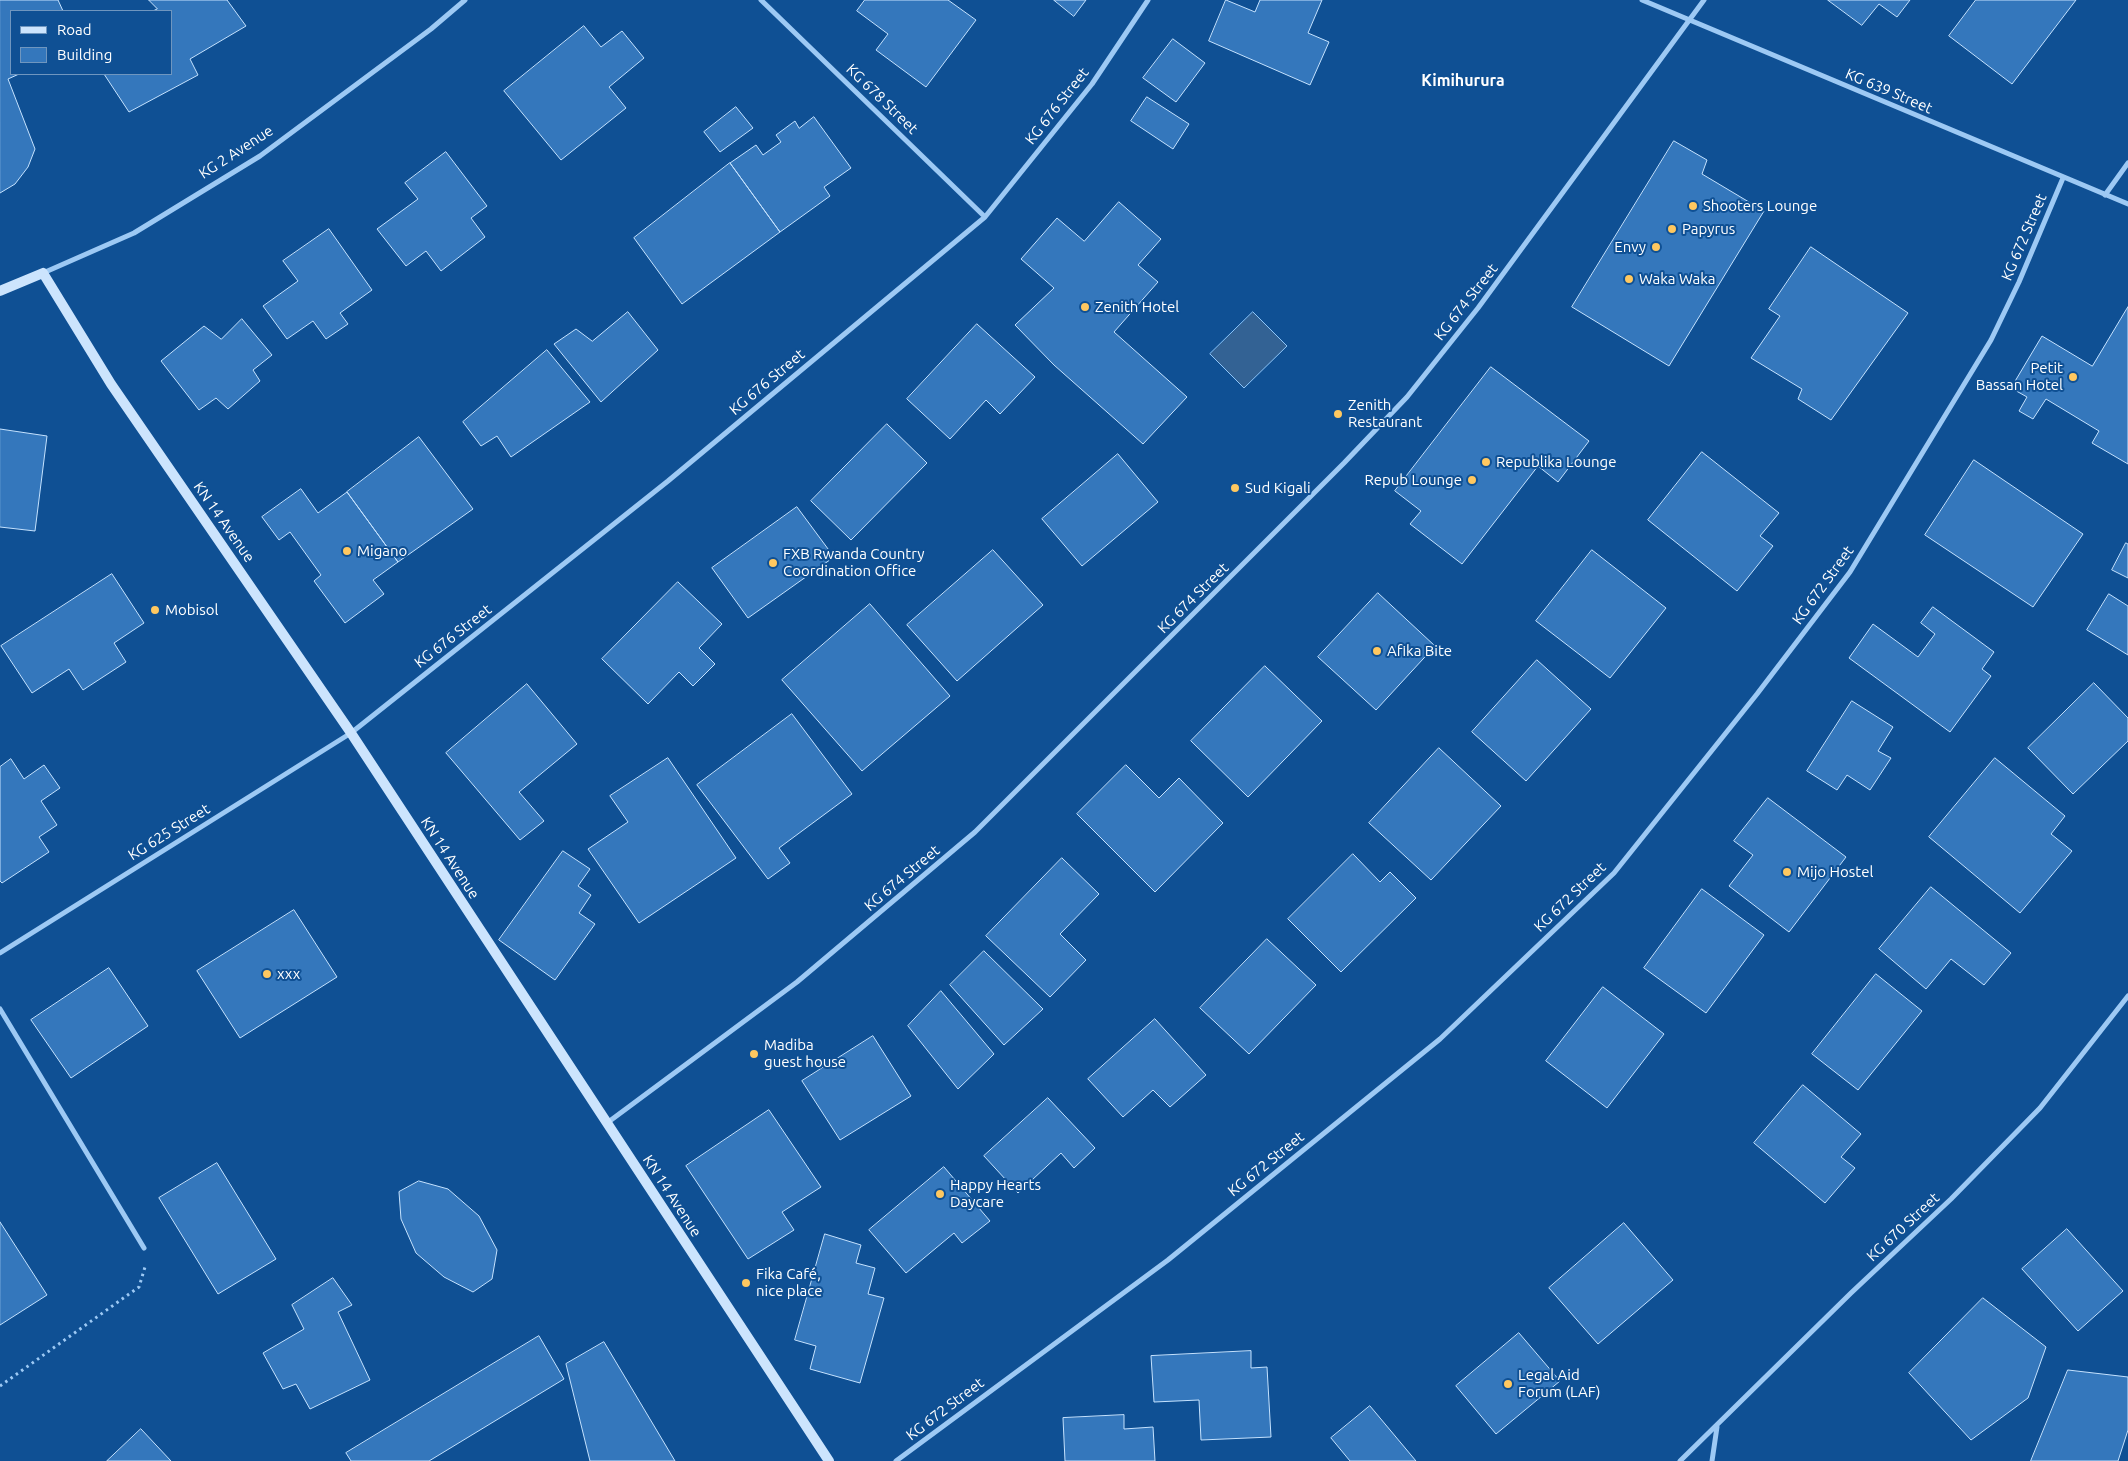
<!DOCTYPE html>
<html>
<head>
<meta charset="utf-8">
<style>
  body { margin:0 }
  #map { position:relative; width:2128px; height:1461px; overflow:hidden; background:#0f5094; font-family:Ubuntu,sans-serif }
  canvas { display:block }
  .legend { position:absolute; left:10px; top:10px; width:162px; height:65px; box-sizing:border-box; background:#0f5094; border:1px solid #6f96bf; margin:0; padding:6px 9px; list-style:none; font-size:15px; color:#fff }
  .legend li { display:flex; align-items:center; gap:10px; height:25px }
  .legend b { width:25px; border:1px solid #6f96bf }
</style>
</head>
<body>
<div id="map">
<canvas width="2128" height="1461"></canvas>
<ul class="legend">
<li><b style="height:6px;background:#cce4fd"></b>Road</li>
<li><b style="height:14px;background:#3477bc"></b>Building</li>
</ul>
</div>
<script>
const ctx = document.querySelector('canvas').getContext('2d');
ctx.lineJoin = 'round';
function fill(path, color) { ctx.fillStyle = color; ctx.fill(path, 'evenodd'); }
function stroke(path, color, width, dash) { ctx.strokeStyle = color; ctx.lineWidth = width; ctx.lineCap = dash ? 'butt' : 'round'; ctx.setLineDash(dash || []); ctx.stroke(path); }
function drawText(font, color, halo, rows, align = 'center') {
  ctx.font = font + ' Ubuntu,sans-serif'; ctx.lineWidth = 4; ctx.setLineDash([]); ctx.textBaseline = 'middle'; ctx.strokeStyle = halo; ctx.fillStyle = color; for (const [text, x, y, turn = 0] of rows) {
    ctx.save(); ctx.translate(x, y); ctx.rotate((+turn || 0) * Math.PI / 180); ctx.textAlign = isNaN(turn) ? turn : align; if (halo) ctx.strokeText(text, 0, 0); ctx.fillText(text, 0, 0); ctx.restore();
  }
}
const water = new Path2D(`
  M1253 312 1287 346 1244 388 1210 354Z`);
fill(water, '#336294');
stroke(water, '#8ec5f8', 1);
const building = new Path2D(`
  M0 0H58L63 11H11V74H19L8 79 35 149 28 167 15 184 0 193Z
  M149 0H227L246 26 190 59 198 75 129 112 104 74H171V11H153L157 9Z
  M865 0H948L976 20 926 87 876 50 888 34 857 11Z
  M1054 0H1086L1074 16Z
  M1226 0 1255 12 1260 0H1322L1308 33 1329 42 1310 85 1209 41Z
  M1828 0H1910L1897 17 1879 4 1862 25Z
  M1976 0H2076L2012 84 1949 36Z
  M584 26 601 47 622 31 644 58 609 87 626 108 561 160 504 91Z
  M1173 39 1205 63 1176 102 1143 78Z
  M1147 97 1189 124 1173 149 1131 121Z
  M736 107 753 128 720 152 704 132Z
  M814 117 851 168 824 187 830 196 780 232 730 163 756 145 763 155 781 142 776 135 795 121 799 128Z
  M1674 141 1707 160 1702 174 1764 211 1669 366 1572 307Z
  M446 152 487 206 471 218 485 237 441 271 426 251 406 266 377 229 418 199 405 183Z
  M730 163 780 232 682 304 634 238Z
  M1119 202 1161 239 1138 265 1158 282 1114 332 1187 397 1143 444 1054 365 1015 325 1054 288 1021 259 1057 218 1084 241Z
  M329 229 372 290 340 313 348 324 326 339 313 321 287 339 263 306 298 281 283 261Z
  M1811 247 1908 313 1831 420 1798 399 1802 389 1751 358 1780 316 1769 309Z
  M2128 307V464L2092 443 2099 431 2046 399 2033 419 2019 411 2027 397 2011 388 2042 336 2092 366Z
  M628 312 658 350 601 402 554 344 576 329 592 341Z
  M242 319 272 355 253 370 260 381 228 409 216 398 199 410 161 361 204 326 221 339Z
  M977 324 1035 377 1000 414 986 400 950 439 907 399Z
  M547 350 590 402 511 457 497 436 481 446 463 422Z
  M1491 367 1589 441 1558 482 1538 466 1462 564 1410 524 1421 511 1395 491Z
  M887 424 927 463 851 540 811 501Z
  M0 429 47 436 35 531 0 527Z
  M419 437 473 509 398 562 347 492Z
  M1702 452 1779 513 1760 536 1773 546 1737 591 1648 520Z
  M1118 454 1158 502 1082 566 1042 519Z
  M1974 460 2083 534 2033 607 1925 535Z
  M301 489 318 513 347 492 398 562 373 580 384 594 345 623 314 581 321 575 290 532 279 540 262 517Z
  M797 507 834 557 748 618 712 568Z
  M2126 543 2128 544V578L2112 570Z
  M993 550 1043 605 957 681 907 625Z
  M1592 550 1666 608 1610 678 1536 621Z
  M112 574 144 623 114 643 126 662 83 690 69 669 32 693 1 646Z
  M678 582 722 624 699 648 715 664 693 686 679 672 648 704 602 659Z
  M1378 593 1435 646 1376 710 1318 657Z
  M2109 594 2128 606V655L2087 630Z
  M870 604 950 696 862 771 782 680Z
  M1933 607 1994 652 1982 669 1991 676 1950 732 1849 658 1873 624 1918 657 1935 634 1921 623Z
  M1537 660 1591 709 1526 781 1472 732Z
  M1265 666 1322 721 1248 797 1191 741Z
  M2094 683 2128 718V741L2073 794 2028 748Z
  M527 684 577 744 519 792 544 821 520 840 446 753Z
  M1852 701 1893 727 1878 751 1891 758 1870 790 1847 775 1837 790 1807 771Z
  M792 714 852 794 779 848 790 863 768 879 697 785Z
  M1439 748 1501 806 1431 880 1369 823Z
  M668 758 736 858 639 923 588 849 628 822 610 796Z
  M1995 758 2065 816 2051 834 2072 851 2020 913 1929 837Z
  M11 759 24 779 44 765 60 788 41 801 57 825 39 837 49 852 2 883 0 881V767Z
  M1126 765 1159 798 1179 778 1223 823 1155 892 1077 814Z
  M1768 798 1846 857 1789 932 1729 886 1753 855 1734 841Z
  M563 851 590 869 578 886 591 895 579 913 595 924 555 980 499 940Z
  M1353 854 1380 882 1390 872 1416 898 1341 972 1288 919Z
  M1062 858 1099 894 1060 934 1086 960 1050 997 986 936Z
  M1931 887 2011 953 1984 985 1951 959 1926 989 1879 949Z
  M1702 889 1764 935 1706 1013 1644 968Z
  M294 910 337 977 240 1038 197 971Z
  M1267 939 1316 985 1249 1054 1200 1008Z
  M984 951 1043 1009 1004 1045 950 985Z
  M109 968 148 1026 71 1078 31 1020Z
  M1876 974 1922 1011 1858 1090 1812 1054Z
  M1603 987 1664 1034 1607 1108 1546 1061Z
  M941 991 994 1054 958 1089 908 1026Z
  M1155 1019 1206 1075 1170 1107 1153 1090 1123 1117 1088 1079Z
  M873 1036 911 1096 840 1140 802 1081Z
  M1803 1085 1861 1134 1841 1157 1855 1168 1825 1203 1754 1143Z
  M1048 1098 1095 1148 1074 1168 1061 1153 1018 1193 984 1156Z
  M769 1110 821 1187 782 1212 794 1230 748 1259 686 1166Z
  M217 1163 276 1259 218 1294 159 1198Z
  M944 1167 990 1221 962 1243 954 1233 906 1273 869 1230Z
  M419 1181 448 1189 479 1216 497 1250 492 1279 473 1292 444 1277 416 1253 401 1219 399 1192Z
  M0 1222 47 1295 0 1325Z
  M1624 1223 1673 1280 1598 1344 1549 1288Z
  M2067 1229 2123 1291 2078 1331 2022 1269Z
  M825 1234 861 1245 856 1263 875 1268 868 1294 884 1298 860 1383 810 1369 816 1346 795 1340Z
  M333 1278 352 1305 338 1312 370 1380 310 1409 296 1384 283 1389 263 1353 304 1329 292 1305Z
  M1983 1298 2046 1347 2028 1398 1971 1440 1909 1373Z
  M1519 1333 1560 1381 1496 1434 1456 1386Z
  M539 1336 564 1379 429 1461H351L346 1453Z
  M604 1342 675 1461H590L566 1364Z
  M1251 1351V1368L1267 1367 1271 1437 1201 1440 1199 1400 1154 1402 1151 1356Z
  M2068 1370 2128 1377V1430L2118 1461H2031Z
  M1370 1406 1416 1461H1350L1331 1438Z
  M1124 1415V1429L1153 1427 1155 1461H1065L1063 1418Z
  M141 1429 171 1461H107Z`);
fill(building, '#3477bc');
stroke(building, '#c5e2fe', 1);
stroke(new Path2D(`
  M0 1386 139 1287 145 1267`), '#9dc9f4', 3, [2.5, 4]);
stroke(new Path2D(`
  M761 0 985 217
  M1642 0 2128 204
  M2105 195 2128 163
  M43 273 134 233 260 156 431 29 465 0
  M0 953 351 733 668 481 985 217 1092 84 1148 0
  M0 1009 144 1248
  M607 1123 797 982 975 832 1344 463 1407 397 1478 308 1704 0
  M896 1461 1168 1260 1440 1039 1614 873 1757 694 1850 572 1991 340 2019 282 2063 178
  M1680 1461 1851 1293 1951 1199 2040 1108 2128 996
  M1712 1461 1717 1427`), '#9dc9f4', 5);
stroke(new Path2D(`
  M0 291 43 273 111 384 351 733 829 1461`), '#cce4fd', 10);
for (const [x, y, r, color] of [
  [1693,206,5,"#ffc860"],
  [1672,229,5,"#ffc860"],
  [1656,247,5,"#ffc860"],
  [1629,279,5,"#ffc860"],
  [1085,307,5,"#ffc860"],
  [2073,377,5,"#ffc860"],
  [1338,414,5,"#ffc860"],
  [1486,462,5,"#ffc860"],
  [1472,480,5,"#ffc860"],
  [1235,488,5,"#ffc860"],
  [347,551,5,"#ffc860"],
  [773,563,5,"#ffc860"],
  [155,610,5,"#ffc860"],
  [1377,651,5,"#ffc860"],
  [1787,872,5,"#ffc860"],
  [267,974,5,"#ffc860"],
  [754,1054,5,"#ffc860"],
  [940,1194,5,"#ffc860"],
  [746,1283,5,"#ffc860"],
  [1508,1384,5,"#ffc860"]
]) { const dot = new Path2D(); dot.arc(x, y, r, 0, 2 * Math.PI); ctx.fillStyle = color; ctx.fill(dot); stroke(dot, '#0f5094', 2); }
drawText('15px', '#fff', '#0f5094', [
  ["KG 639 Street",1889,91,23],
  ["KG 678 Street",882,99,44],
  ["KG 676 Street",1057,106,-52],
  ["KG 2 Avenue",236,152,-33],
  ["KG 672 Street",2024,237,-67],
  ["KG 674 Street",1466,302,-52],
  ["KG 676 Street",767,382,-40],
  ["KN 14 Avenue",224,522,55],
  ["KG 672 Street",1823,585,-54],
  ["KG 674 Street",1193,598,-45],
  ["KG 676 Street",453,636,-38],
  ["KG 625 Street",169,832,-32],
  ["KN 14 Avenue",450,858,57],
  ["KG 674 Street",902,878,-40],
  ["KG 672 Street",1570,897,-44],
  ["KG 672 Street",1266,1164,-39],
  ["KN 14 Avenue",672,1196,57],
  ["KG 670 Street",1903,1227,-43],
  ["KG 672 Street",945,1409,-37]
]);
drawText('15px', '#fff', '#0f5094', [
  ["Shooters Lounge",1703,206],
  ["Papyrus",1682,229],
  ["Envy",1646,247,"right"],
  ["Waka Waka",1639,279],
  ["Zenith Hotel",1095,307],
  ["Petit",2063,368,"right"],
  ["Bassan Hotel",2063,385,"right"],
  ["Zenith",1348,405],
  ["Restaurant",1348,422],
  ["Republika Lounge",1496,462],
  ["Repub Lounge",1462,480,"right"],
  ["Sud Kigali",1245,488],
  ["Migano",357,551],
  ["FXB Rwanda Country",783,554],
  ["Coordination Office",783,571],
  ["Mobisol",165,610],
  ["Afika Bite",1387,651],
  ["Mijo Hostel",1797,872],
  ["xxx",277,974],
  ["Madiba",764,1045],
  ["guest house",764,1062],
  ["Happy Hearts",950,1185],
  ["Daycare",950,1202],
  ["Fika Café,",756,1274],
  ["nice place",756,1291],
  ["Legal Aid",1518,1375],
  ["Forum (LAF)",1518,1392]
], 'left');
drawText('bold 16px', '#fff', '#0f5094', [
  ["Kimihurura",1463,81]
]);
</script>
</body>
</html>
